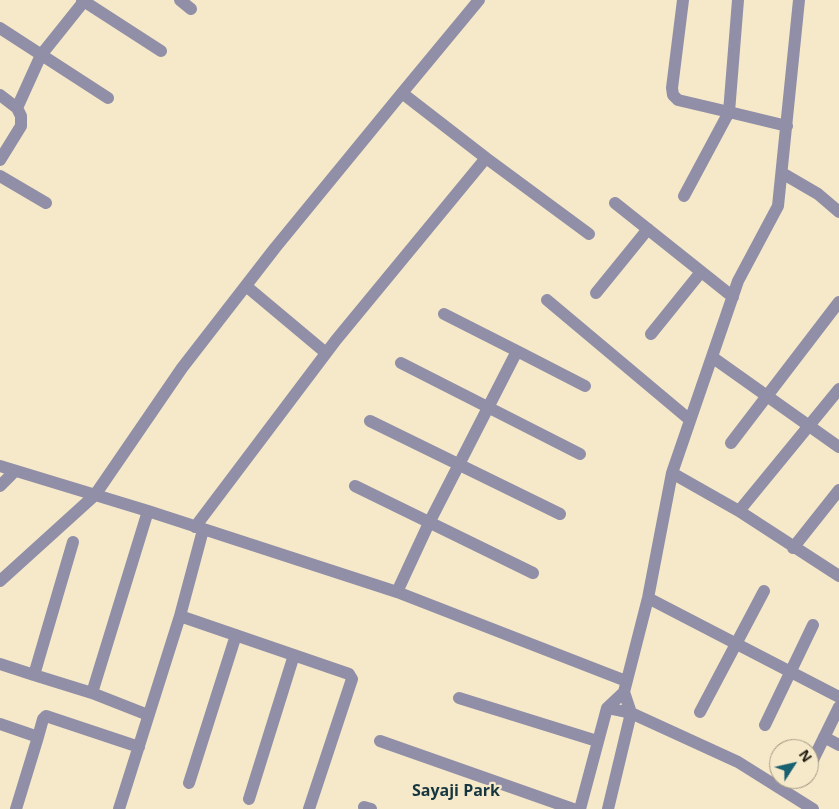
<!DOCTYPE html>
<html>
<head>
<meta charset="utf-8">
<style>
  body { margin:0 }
  #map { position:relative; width:839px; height:809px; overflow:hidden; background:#f6e9ca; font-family:"Open Sans",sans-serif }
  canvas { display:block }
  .north { position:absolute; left:769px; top:739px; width:50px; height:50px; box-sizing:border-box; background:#f6e9ca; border:1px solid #a09780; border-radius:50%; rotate:55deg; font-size:14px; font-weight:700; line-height:20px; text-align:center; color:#201b10 }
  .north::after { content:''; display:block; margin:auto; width:18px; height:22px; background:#196071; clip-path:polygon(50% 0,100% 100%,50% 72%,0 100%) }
</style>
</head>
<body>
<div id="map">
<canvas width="839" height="809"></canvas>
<div class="north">N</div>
</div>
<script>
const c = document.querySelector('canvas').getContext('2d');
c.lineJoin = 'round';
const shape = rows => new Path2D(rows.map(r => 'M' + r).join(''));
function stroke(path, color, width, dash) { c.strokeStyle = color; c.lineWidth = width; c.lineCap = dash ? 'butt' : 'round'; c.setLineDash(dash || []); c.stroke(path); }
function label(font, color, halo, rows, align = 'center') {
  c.font = font + ' "Open Sans",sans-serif'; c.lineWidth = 4.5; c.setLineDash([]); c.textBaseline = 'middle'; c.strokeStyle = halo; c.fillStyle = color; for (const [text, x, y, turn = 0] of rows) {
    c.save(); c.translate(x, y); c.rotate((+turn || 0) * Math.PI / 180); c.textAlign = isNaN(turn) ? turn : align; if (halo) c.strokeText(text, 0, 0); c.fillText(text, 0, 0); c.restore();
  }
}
const minor = shape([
  [82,0,161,51],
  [180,0,191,9],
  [683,0,672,88,673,95,678,100,729,112,684,196],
  [738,0,729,112,787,126],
  [0,28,108,98],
  [402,93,479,0],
  [0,95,17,108,21,116,21,126,0,160],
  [17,108,41,55,85,0],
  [486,158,589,234],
  [782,173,818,194,839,212],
  [0,176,46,203],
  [615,203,733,297],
  [246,286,326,353],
  [596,293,648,229],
  [547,300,690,420],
  [651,334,701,272],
  [517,351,585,386],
  [712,357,839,447],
  [401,363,580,454],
  [370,421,560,514],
  [731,443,839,302],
  [0,466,148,511,397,592,626,681],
  [672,473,739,511,839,389],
  [0,486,15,471],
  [355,486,533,573],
  [739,511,839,576],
  [73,542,34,675,92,693,148,715],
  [793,548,839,490],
  [0,581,95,495,182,368,275,248,402,93,486,158,336,340,195,527],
  [397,592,429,523,517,351,444,314],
  [648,598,839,697],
  [180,616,349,674,352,679,309,809],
  [0,664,34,675],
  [92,693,148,511],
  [459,698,597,741],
  [607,708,631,713,738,762,813,809],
  [700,712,764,591],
  [0,724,38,737,43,719,46,716,139,747],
  [765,725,813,625],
  [824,737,839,745],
  [380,741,573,809],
  [811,764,839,707],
  [189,783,236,635],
  [249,799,294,655],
  [364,807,371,809],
  [16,809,38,737],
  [119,809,180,616,203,530],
  [580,809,607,708,624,692,648,598,672,473,738,281,778,206,799,0],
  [608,809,631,713,624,692]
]);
const neighbourhoodNames = [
  ["Sayaji Park",456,791]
];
stroke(minor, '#918fa7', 12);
label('bold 16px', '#16363f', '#f6e9ca', neighbourhoodNames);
</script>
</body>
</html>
